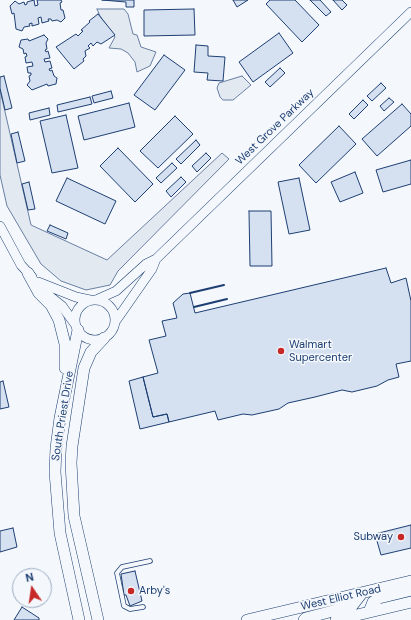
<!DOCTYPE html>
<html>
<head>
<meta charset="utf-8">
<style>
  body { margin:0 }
  #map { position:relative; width:411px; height:620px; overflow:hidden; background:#f4f7fb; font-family:"DM Sans",sans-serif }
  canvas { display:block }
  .north { position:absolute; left:12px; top:568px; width:40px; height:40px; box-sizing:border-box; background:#f4f7fb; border:1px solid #9eadc5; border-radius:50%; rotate:347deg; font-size:11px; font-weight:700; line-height:16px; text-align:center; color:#1d3f73 }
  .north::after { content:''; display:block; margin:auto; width:14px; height:18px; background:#c62828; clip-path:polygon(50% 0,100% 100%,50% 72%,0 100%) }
</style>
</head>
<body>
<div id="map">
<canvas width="411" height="620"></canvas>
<div class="north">N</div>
</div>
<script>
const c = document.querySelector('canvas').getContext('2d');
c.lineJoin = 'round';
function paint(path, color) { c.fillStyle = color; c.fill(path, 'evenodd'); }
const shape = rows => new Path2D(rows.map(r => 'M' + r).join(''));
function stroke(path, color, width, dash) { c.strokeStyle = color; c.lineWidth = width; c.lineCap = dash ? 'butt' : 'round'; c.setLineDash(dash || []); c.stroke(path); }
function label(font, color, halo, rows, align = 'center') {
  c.font = font + ' "DM Sans",sans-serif'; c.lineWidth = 3; c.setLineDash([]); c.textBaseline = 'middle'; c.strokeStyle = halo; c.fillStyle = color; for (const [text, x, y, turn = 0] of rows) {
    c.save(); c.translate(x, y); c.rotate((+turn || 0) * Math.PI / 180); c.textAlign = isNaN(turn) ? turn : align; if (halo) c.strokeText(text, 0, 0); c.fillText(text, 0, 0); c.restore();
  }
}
const green = shape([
  [97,9,124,9,128,14,133,34,137,35,141,47,156,52,150,66,137,72,135,62,128,53,121,49,109,48,115,37,100,16,97,9],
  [242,76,251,85,233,100,223,100,220,97,217,88,219,83,242,76],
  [0,90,31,225,107,260,222,153,229,159,118,271,110,285,86,290,61,281,41,264,7,206,0,175,0,90]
]);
const building = shape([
  [34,0,35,6,38,5,37,0,61,0,62,2,60,3,61,10,63,10,65,18,61,22,57,20,52,21,51,19,48,19,49,21,42,23,41,17,38,18,39,24,32,26,32,23,29,24,30,26,24,27,22,31,16,29,14,13,12,14,10,6,15,1,19,4,24,2,25,5,27,4,27,2,34,0],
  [102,0,134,0,134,7,126,7,126,2,102,0],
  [233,0,248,0,237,7,233,0],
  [270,0,295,0,319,25,302,42,266,4,270,0],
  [310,0,320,0,331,12,326,16,310,0],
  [333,0,342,0,347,5,342,10,333,0],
  [194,9,195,35,144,36,144,10,194,9],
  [98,14,115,35,101,44,97,42,93,46,91,43,88,46,90,48,85,51,86,56,83,59,84,61,74,69,56,47,76,34,78,36,83,31,81,30,90,22,89,21,98,14],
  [279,33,293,53,253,82,239,62,279,33],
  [44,35,48,39,46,43,47,49,45,50,46,52,48,51,50,58,44,59,45,62,50,61,52,68,49,69,50,71,52,70,54,76,57,78,56,84,48,86,47,84,32,90,27,85,30,81,29,76,31,75,31,73,28,73,27,67,33,66,32,62,26,63,25,57,27,56,26,53,24,54,23,49,19,47,21,40,28,39,29,41,44,35],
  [196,45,208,46,208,56,225,57,223,81,207,80,208,73,194,72,196,45],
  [164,55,185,70,155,110,134,95,164,55],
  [280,68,285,73,270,87,265,82,280,68],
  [4,76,12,108,5,110,0,88,0,77,4,76],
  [381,83,386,88,372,101,367,96,381,83],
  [111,91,113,98,94,103,92,96,111,91],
  [90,97,92,104,58,112,57,105,90,97],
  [389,98,394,102,384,111,380,106,389,98],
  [363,100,368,105,354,119,349,114,363,100],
  [129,103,135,127,84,140,78,116,129,103],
  [402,104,411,114,411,126,377,156,362,139,402,104],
  [49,108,50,115,30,120,29,113,49,108],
  [66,115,78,168,52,173,40,121,66,115],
  [175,116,193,134,158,168,140,151,175,116],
  [339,126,356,144,316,183,299,165,339,126],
  [18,132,25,161,17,163,11,134,18,132],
  [196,140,200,145,181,164,176,159,196,140],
  [118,148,153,184,135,202,100,166,118,148],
  [206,153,211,158,197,172,192,166,206,153],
  [411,160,411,184,383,192,376,170,411,160],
  [172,163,177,168,161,183,156,178,172,163],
  [355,172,363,193,340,202,331,182,355,172],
  [181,177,186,182,171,197,166,191,181,177],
  [67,178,116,201,105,224,56,201,67,178],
  [299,178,310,230,289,234,278,182,299,178],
  [29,182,35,209,28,210,22,184,29,182],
  [249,211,271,211,272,266,250,266,249,211],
  [50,225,68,233,66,239,47,231,50,225],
  [386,268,391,283,406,278,411,301,411,361,396,364,399,377,388,380,377,386,352,392,342,390,315,397,288,403,279,409,252,415,243,414,218,420,215,411,169,422,167,414,153,417,143,377,158,373,149,340,166,336,162,321,177,318,173,303,183,294,190,293,195,313,386,268],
  [143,377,153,417,167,414,169,422,140,429,129,381,143,377],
  [3,381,9,407,0,409,0,382,3,381],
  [411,525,411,548,381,555,375,534,411,525],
  [13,528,17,547,0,552,0,531,13,528],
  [135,571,142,601,130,606,126,595,124,595,121,574,135,571],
  [22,607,39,618,39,620,14,620,22,607]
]);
const service = shape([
  [143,607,130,609,124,606,117,573,122,567,150,561]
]);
const tertiary = shape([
  [0,226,21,265,32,277],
  [38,282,76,297,90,300],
  [42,290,62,306,75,324],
  [98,299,116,291,146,264,156,259,411,12],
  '75 320a20 20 0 1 1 40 0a20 20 0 1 1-40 0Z',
  [115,322,152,269,156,259]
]);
const secondary = shape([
  [28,273,39,293,51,305,59,320,65,344,65,368],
  [78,330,60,418,56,448,55,472,60,533,79,620],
  [369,612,373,602,379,598,411,590],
  [98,620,74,516,71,463,72,446,84,368,91,352,104,338],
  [247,620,411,581],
  [304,620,306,618,352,606,362,593],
  [336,620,411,602]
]);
const wall = shape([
  [190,293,224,285],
  [194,307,227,299]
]);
const markers = [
  [281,351,4,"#c62828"],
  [401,537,4,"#c62828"],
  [131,591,4,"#c62828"]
];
const streetNames = [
  ["West Grove Parkway",275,127,-44],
  ["South Priest Drive",63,416,-81],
  ["West Elliot Road",341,598,-13]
];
const poiNames = [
  ["Walmart",289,345],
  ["Supercenter",289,358],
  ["Subway",393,537,"right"],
  ["Arby's",139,591]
];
paint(green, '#e3e9f0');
stroke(green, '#687fa3', 1);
paint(building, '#d5e0f0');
stroke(building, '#1d3f73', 1);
stroke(service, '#1d3f73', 5.5);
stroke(tertiary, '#1d3f73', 10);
stroke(secondary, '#1d3f73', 12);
stroke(service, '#f4f7fb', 4);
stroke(tertiary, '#f4f7fb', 9);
stroke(secondary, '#f4f7fb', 11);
stroke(wall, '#1d3f73', 2);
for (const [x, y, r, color] of markers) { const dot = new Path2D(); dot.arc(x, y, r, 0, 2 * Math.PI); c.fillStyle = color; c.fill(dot); stroke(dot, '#f4f7fb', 1.5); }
label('11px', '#1d3f73', '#f4f7fb', streetNames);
label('11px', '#1d3f73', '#f4f7fb', poiNames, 'left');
</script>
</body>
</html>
